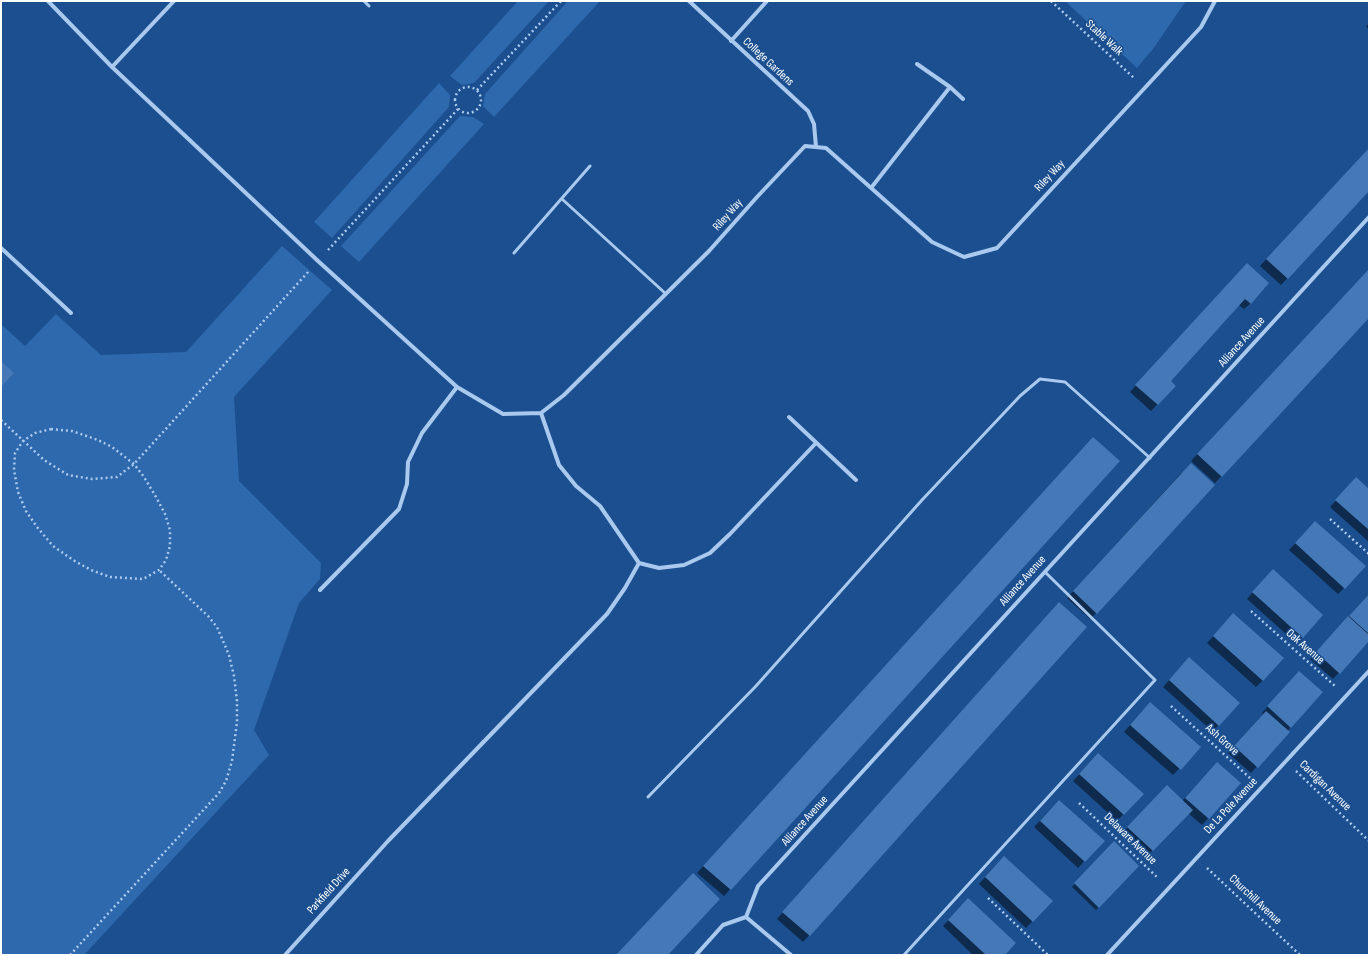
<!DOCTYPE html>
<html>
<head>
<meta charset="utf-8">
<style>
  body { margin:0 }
  #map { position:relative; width:1370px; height:956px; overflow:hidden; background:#1b4f8f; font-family:"Sofia Sans Condensed",sans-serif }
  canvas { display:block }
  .frame { position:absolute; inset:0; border:2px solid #fff; pointer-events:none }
</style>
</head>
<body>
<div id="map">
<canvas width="1370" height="956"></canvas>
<div class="frame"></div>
</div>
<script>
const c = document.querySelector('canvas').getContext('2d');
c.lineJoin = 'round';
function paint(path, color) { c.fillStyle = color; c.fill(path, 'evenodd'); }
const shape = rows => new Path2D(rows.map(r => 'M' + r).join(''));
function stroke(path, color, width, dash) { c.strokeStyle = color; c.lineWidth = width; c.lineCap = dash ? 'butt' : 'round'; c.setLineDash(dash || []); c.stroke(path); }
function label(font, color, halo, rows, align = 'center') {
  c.font = font + ' "Sofia Sans Condensed",sans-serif'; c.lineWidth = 3; c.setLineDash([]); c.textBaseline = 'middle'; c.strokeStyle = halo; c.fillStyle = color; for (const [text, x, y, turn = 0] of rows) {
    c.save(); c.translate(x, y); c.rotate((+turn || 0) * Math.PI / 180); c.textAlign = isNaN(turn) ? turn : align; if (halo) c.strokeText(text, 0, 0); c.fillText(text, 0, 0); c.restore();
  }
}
const green = shape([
  [518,1,549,1,474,83,462,85,450,76],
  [568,1,600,1,494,117,483,106,485,94],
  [1065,1,1186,1,1153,49,1137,68],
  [439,83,450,95,449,107,332,238,314,222],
  [460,116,473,117,484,124,359,262,341,246],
  [282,246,332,290,234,397,239,481,321,563,320,579,299,603,254,730,269,755,84,955,1,955,1,324,25,346,56,314,101,355,186,352]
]);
const shadow = shape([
  [1369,24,1369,30,1366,26],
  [1369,149,1369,190,1281,285,1260,266],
  [1241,270,1251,303,1244,309,1239,305,1170,381,1175,386,1151,411,1130,392],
  [1369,270,1369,317,1215,483,1191,461],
  [1087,445,1119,461,724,896,697,873],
  [1184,470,1096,613,1090,619,1067,598],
  [1350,485,1369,490,1369,542,1330,507],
  [1309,528,1344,588,1338,594,1289,550],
  [1266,577,1302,637,1296,643,1247,599],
  [1369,594,1369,640,1333,679,1310,659],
  [1053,610,1085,627,803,942,777,919],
  [1227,621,1263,680,1256,687,1207,643],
  [1183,665,1219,725,1212,731,1163,687],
  [1293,678,1291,727,1251,773,1228,753,1263,714,1262,713],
  [1144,709,1200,747,1173,775,1124,732],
  [1092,761,1142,794,1117,821,1073,781],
  [1217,763,1239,784,1202,825,1188,813,1149,854,1125,830,1167,786,1182,801],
  [1053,807,1103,841,1078,868,1034,827],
  [1114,843,1138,866,1096,910,1072,887],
  [998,863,1051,901,1026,928,979,884],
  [962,906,1004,955,973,955,943,926]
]);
const building = shape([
  [1369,148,1369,191,1288,279,1266,259],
  [1247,263,1269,283,1251,304,1245,299,1226,320,1171,381,1176,386,1158,405,1135,385],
  [1369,269,1369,318,1222,477,1197,454],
  [2,362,14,373,1,387,1,363],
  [1093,437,1120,461,731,890,703,866],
  [1191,463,1215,485,1097,614,1073,591],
  [1356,477,1369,489,1369,530,1335,500],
  [1315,521,1366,566,1345,589,1295,543],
  [1273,569,1323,615,1303,638,1252,592],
  [1369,594,1369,634,1349,616],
  [1059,602,1087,627,810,936,782,912],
  [1233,613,1284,658,1263,681,1213,636],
  [1348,616,1369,635,1369,641,1340,674,1316,652],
  [1189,657,1240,703,1219,726,1169,680],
  [1299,671,1323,692,1291,728,1267,706],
  [1150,702,1201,747,1181,770,1130,725],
  [1266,711,1290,732,1258,768,1234,746],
  [1098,753,1144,794,1124,815,1079,774],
  [1217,762,1241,783,1209,819,1185,798],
  [1167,785,1193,810,1153,851,1127,827],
  [1059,800,1105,841,1085,862,1040,821],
  [1114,841,1139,866,1099,908,1074,883],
  [1004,856,1053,901,1033,922,985,877],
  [693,873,720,899,668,955,616,955],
  [968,898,1016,943,1005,955,986,955,948,920]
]);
const path = shape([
  [1051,1,1134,78],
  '455 100a13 13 0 1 1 26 0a13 13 0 1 1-26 0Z',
  [477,90,561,1],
  [328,250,458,109],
  [1,420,44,460,68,475,92,479,117,477,134,464,309,271],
  [51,429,72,431,98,440,112,447,134,464,144,477,156,497,165,514,170,530,170,546,166,560,159,570,143,579,110,577,91,570,73,560,53,546,37,527,26,511,18,492,14,470,15,453,23,441,35,433,51,429],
  [1330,519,1369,554],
  [1251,611,1335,686],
  [1171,706,1250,778],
  [1296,771,1369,841],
  [1079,803,1158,878],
  [1207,868,1300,955],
  [988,898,1048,955],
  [70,955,219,793,226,781,232,761,237,722,237,701,234,676,229,655,217,627,208,616,159,570]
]);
const lane = shape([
  [364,1,369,6],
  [562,199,666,294],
  [514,253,590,166],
  [648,797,756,686,922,500,1020,396,1040,379,1065,382,1150,458],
  [904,955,1155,680,1045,572]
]);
const street = shape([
  [48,1,112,67,174,1],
  [689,1,808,111,814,124,816,147],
  [731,41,767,1],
  [917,64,950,87,963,99],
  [112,67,318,261,457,387,503,414,541,413,564,395,709,251,757,197,805,146,826,148,932,242,964,257,997,248,1201,27,1215,1],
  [871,188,950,87],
  [1,248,71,313],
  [789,417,856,480],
  [639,563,659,568,684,565,710,553,730,534,816,443],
  [320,590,399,509,407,484,408,462,422,433,457,387],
  [746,917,791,955],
  [285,955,388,841,607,614,625,588,639,563,600,506,576,486,559,465,541,413],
  [696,955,723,925,746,917,758,886,1369,217],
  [1107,955,1369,671]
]);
const streetNames = [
  ["Stable Walk",1104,38,43],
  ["College Gardens",768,62,43],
  ["Riley Way",1050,176,-47],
  ["Riley Way",728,215,-49],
  ["Alliance Avenue",1242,342,-48],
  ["Alliance Avenue",1023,581,-48],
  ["Oak Avenue",1305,647,41],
  ["Ash Grove",1222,740,42],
  ["Cardigan Avenue",1325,786,44],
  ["De La Pole Avenue",1231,806,-47],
  ["Alliance Avenue",805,821,-48],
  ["Delaware Avenue",1130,839,44],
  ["Parkfield Drive",329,891,-48],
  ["Churchill Avenue",1255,900,43]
];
paint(green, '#2e69ad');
paint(shadow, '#0007');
paint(building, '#4478b7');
stroke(path, '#a9c9ee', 2.5, [2, 3]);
stroke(lane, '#a9c9ee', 3);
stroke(street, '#a9c9ee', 4);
label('12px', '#fff', '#1b4f8f', streetNames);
</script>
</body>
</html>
